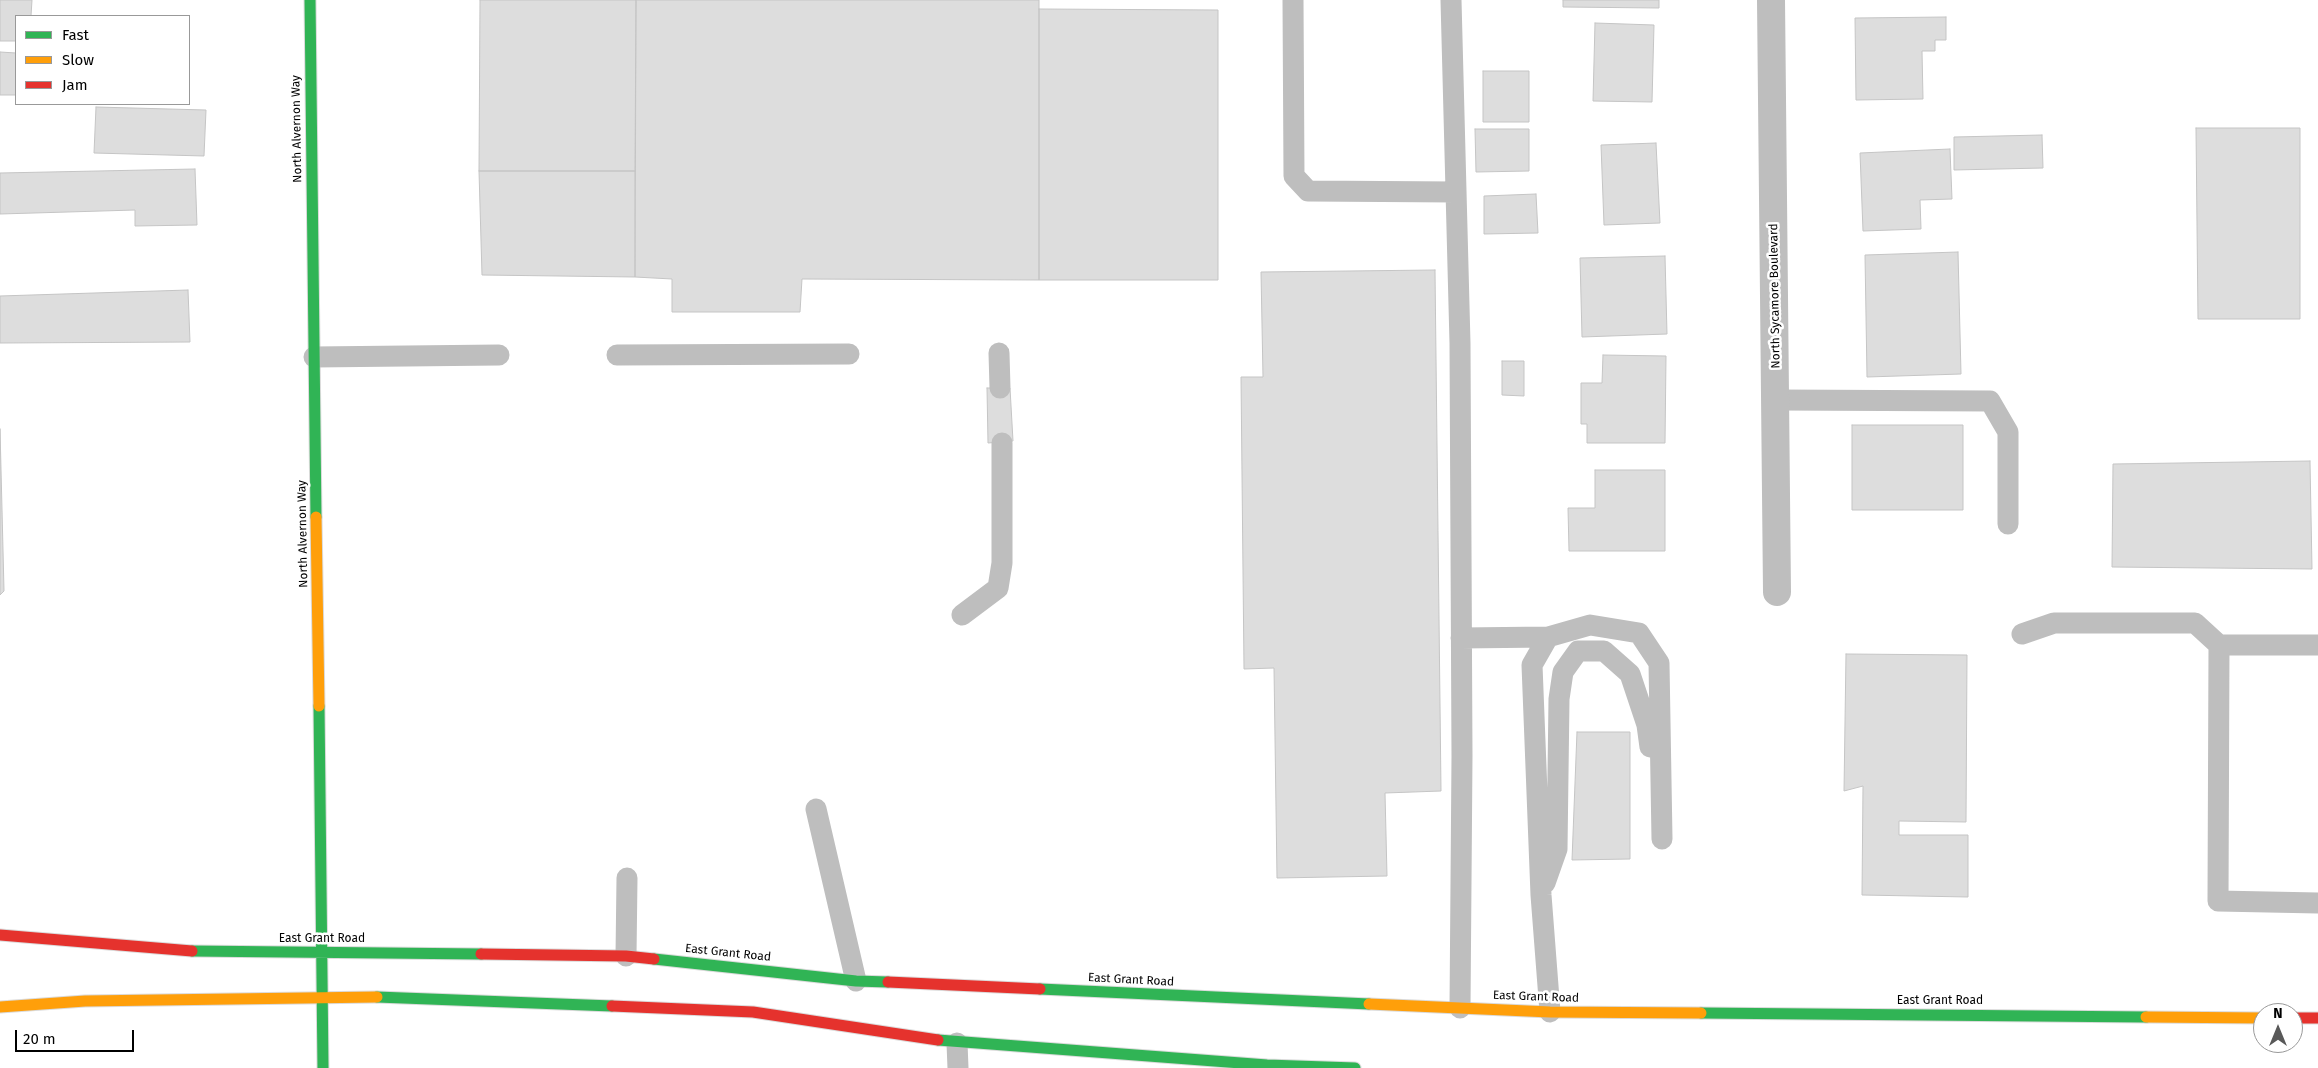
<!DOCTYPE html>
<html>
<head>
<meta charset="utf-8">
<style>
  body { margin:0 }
  #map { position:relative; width:2318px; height:1068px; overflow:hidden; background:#fff; font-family:"Fira Sans",sans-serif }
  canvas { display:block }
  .legend { position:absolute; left:15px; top:15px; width:175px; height:90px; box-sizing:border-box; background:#fff; border:1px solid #999; margin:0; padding:6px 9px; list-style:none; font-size:15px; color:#000 }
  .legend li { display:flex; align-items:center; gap:10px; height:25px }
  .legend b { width:25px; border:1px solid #999 }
  .north { position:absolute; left:2253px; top:1003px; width:50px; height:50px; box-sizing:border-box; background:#fff; border:1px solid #999; border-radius:50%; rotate:0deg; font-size:14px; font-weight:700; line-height:20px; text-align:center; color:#000 }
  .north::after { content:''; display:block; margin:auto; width:18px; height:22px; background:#595959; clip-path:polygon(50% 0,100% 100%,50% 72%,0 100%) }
  .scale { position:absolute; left:15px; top:1030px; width:119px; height:22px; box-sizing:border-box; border:2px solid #000; border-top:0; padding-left:6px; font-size:15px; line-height:18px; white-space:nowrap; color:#000; -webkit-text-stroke:4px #fff; paint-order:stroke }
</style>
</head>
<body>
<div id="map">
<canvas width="2318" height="1068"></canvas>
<ul class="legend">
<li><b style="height:6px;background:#30b455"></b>Fast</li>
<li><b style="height:6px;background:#ff9f0a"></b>Slow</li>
<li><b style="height:6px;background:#e5322d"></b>Jam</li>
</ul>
<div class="north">N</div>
<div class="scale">20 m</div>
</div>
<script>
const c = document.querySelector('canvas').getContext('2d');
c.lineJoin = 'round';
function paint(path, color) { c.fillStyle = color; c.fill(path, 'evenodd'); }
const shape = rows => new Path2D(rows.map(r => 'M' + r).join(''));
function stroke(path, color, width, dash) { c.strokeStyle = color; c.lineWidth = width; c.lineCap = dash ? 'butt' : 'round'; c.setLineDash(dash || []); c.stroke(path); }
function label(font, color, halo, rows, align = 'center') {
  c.font = font + ' "Fira Sans",sans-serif'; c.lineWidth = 5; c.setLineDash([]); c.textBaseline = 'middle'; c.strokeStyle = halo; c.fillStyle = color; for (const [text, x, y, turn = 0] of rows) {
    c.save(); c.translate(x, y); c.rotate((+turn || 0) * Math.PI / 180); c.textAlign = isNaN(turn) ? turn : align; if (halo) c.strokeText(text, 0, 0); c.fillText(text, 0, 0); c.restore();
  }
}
const building = shape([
  [0,0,32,0,31,16,16,16,16,41,0,41,0,0],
  [480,0,636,0,635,171,479,171,480,0],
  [636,0,1039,0,1039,280,802,279,800,312,672,312,672,279,635,277,636,0],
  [1563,0,1659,0,1659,8,1563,7,1563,0],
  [1039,9,1218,10,1218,280,1039,280,1039,9],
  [1946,17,1946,40,1935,40,1935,51,1922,51,1923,99,1856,100,1855,18,1946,17],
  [1595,23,1654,25,1652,102,1593,101,1595,23],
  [0,52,16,53,16,95,0,95,0,52],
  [1483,71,1529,71,1529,122,1483,122,1483,71],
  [96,107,206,110,204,156,94,153,96,107],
  [2196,128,2300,128,2300,319,2198,319,2196,128],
  [1475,129,1529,129,1529,171,1476,172,1475,129],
  [2042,135,2043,168,1954,170,1954,137,2042,135],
  [1656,143,1660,223,1604,225,1601,145,1656,143],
  [1950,149,1952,199,1920,200,1921,229,1863,231,1860,153,1950,149],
  [195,169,197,225,135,226,135,210,0,214,0,173,195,169],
  [479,171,635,171,635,277,482,275,479,171],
  [1536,194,1538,233,1484,234,1484,196,1536,194],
  [1958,252,1961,374,1867,377,1865,255,1958,252],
  [1665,256,1667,334,1582,337,1580,258,1665,256],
  [1435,270,1441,791,1385,793,1387,876,1277,878,1274,668,1244,669,1241,377,1263,377,1261,272,1435,270],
  [188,290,190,342,0,343,0,296,188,290],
  [1603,355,1666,356,1665,443,1587,443,1587,424,1581,424,1581,383,1602,383,1603,355],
  [1502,361,1524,361,1524,396,1502,395,1502,361],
  [987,388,1010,388,1013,441,988,443,987,388],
  [1852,425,1963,425,1963,510,1852,510,1852,425],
  [0,429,4,591,0,595,0,429],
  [2310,461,2312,569,2112,567,2113,464,2310,461],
  [1595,470,1665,470,1665,551,1569,551,1568,508,1595,508,1595,470],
  [1846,654,1967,655,1966,822,1899,821,1899,835,1968,835,1968,897,1862,895,1863,786,1844,791,1846,654],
  [1577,732,1630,732,1630,859,1572,860,1577,732]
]);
const lane = shape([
  [1293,0,1294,176,1308,191,1456,192],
  [1451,0,1460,343,1462,756,1460,1008],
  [999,353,1000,388],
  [617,355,849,354],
  [314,357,499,355],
  [1777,400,1990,401,2008,432,2008,524],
  [962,615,998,588,1002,563,1002,443],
  [2022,634,2054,623,2195,623,2219,645,2318,645],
  [1461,638,1548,637],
  [2219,645,2218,901,2318,903],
  [816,809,856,981],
  [1545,883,1557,849,1559,699,1563,672,1578,651,1604,651,1630,674,1647,725,1650,747],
  [626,956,627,878],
  [1550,1012,1541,895,1532,665,1548,637,1590,625,1639,633,1659,663,1662,839],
  [957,1043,958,1068]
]);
const street = shape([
  [1771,0,1777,592]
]);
const fast = shape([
  [310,0,316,517],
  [319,706,323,1068],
  [192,951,481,954],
  [654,959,856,981,888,982],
  [1040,989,1369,1004],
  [377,997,612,1006],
  [1701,1013,2146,1017],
  [938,1040,1267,1065,1355,1068]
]);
const slow = shape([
  [316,517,319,706],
  [1369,1004,1550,1012,1701,1013],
  [0,1007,85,1001,377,997],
  [2146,1017,2263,1018]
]);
const jam = shape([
  [0,935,192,951],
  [481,954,626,956,654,959],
  [888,982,1040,989],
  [612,1006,753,1012,938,1040],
  [2293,1018,2318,1018]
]);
const streetNames = [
  ["North Alvernon Way",297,129,-91],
  ["North Sycamore Boulevard",1775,296,-91],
  ["North Alvernon Way",303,534,-91],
  ["East Grant Road",322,939],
  ["East Grant Road",728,953,6],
  ["East Grant Road",1131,980,3],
  ["East Grant Road",1536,997,2],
  ["East Grant Road",1940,1001]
];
paint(building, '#ddd');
stroke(building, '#c5c5c5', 1);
stroke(fast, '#dbdbdb', 13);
stroke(slow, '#dbdbdb', 13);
stroke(jam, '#dbdbdb', 13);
stroke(lane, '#bebebe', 21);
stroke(street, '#bebebe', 28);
stroke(fast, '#30b455', 11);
stroke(slow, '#ff9f0a', 11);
stroke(jam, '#e5322d', 11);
label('12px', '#000', '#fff', streetNames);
</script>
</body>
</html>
